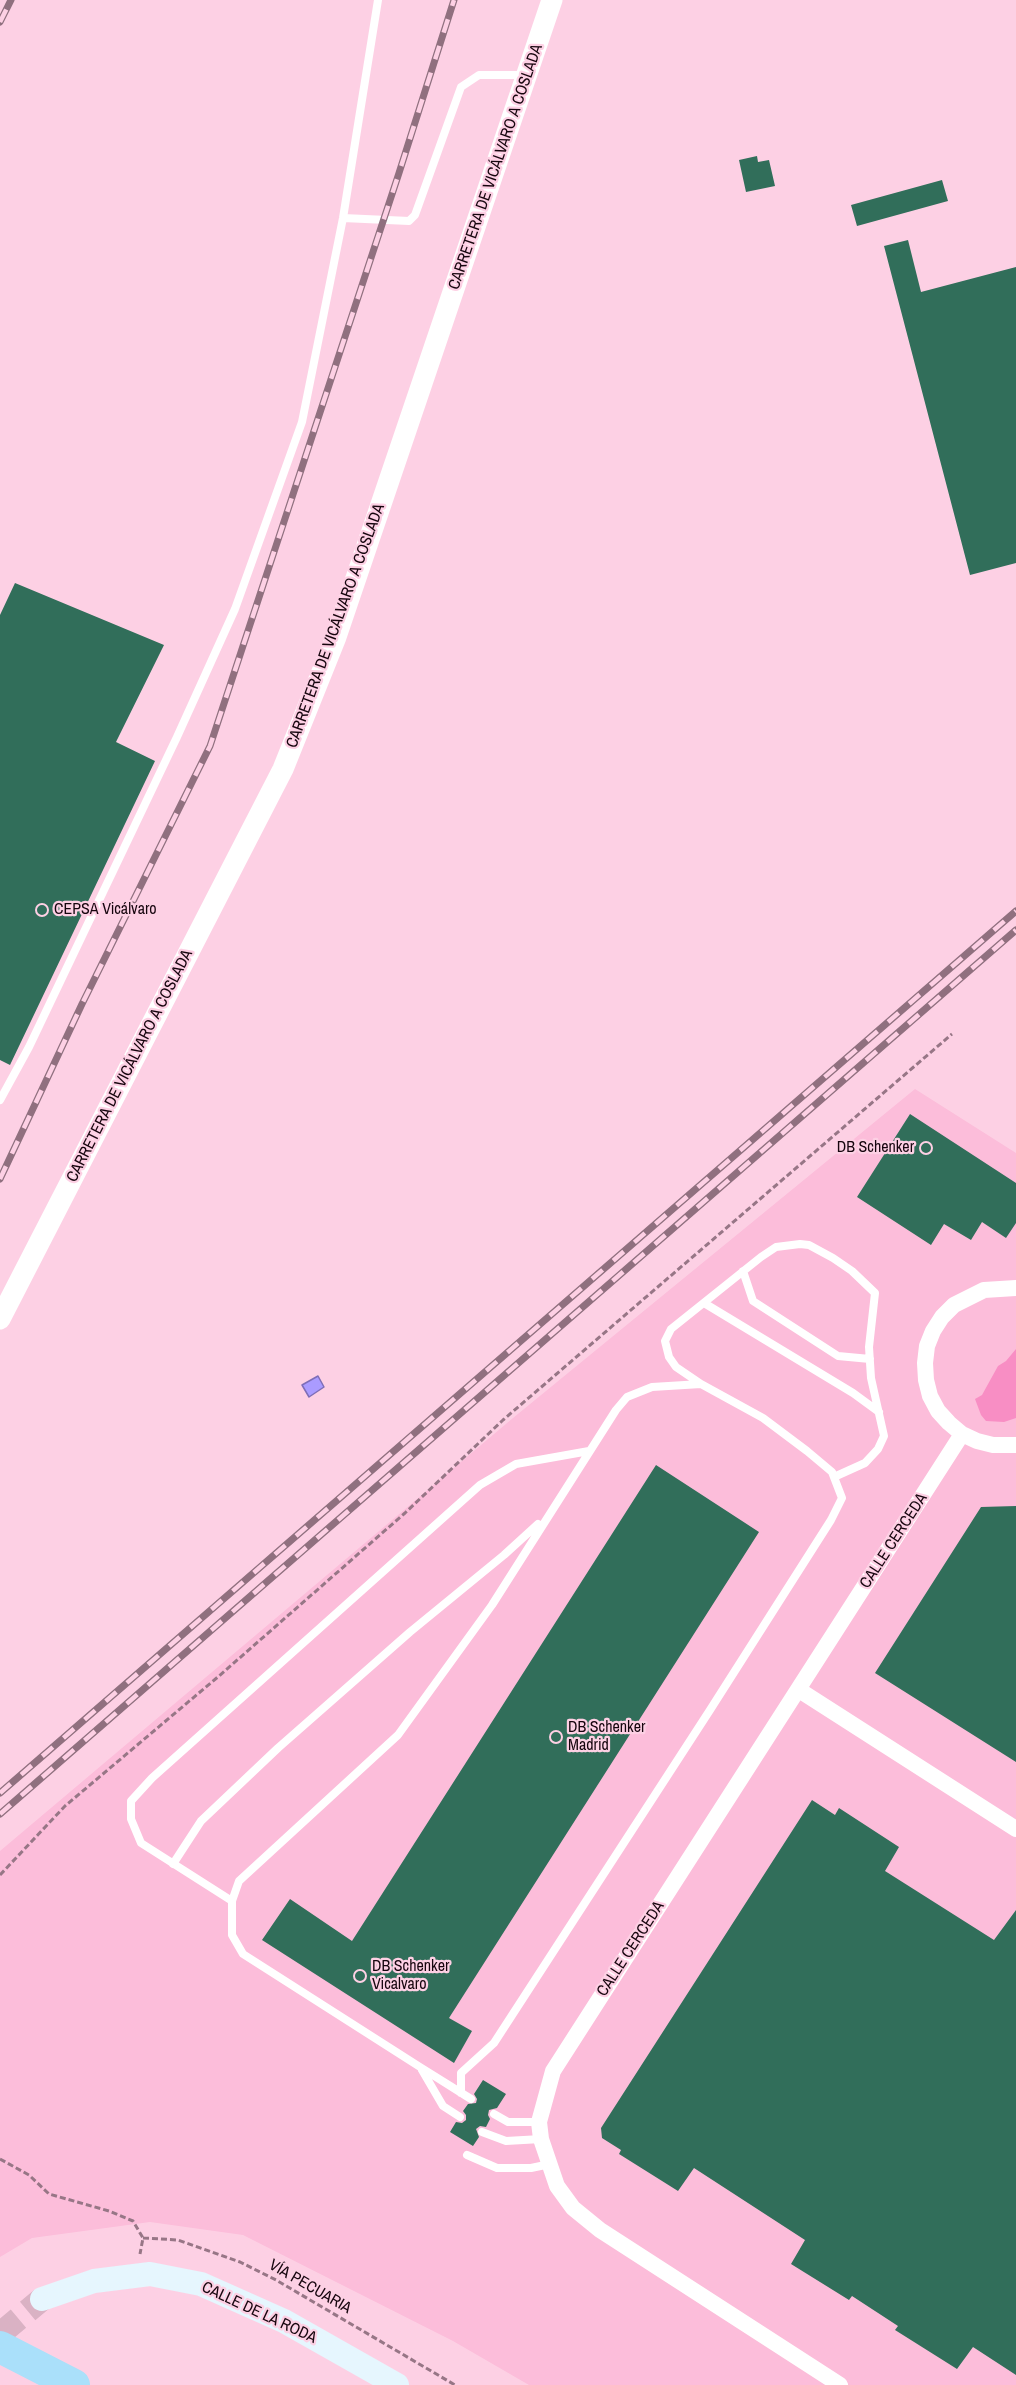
<!DOCTYPE html>
<html>
<head>
<meta charset="utf-8">
<style>
  body { margin:0 }
  canvas { display:block; background:#fdd0e4 }
</style>
</head>
<body>
<canvas width="1016" height="2385"></canvas>
<script>
const c = document.querySelector('canvas').getContext('2d');
c.lineJoin = 'round';
function paint(path, color) { c.fillStyle = color; c.fill(path, 'evenodd'); }
const shape = rows => new Path2D(rows.map(r => 'M' + r).join(''));
function stroke(path, color, width, dash) { c.strokeStyle = color; c.lineWidth = width; c.lineCap = dash ? 'butt' : 'round'; c.setLineDash(dash || []); c.stroke(path); }
function label(font, color, halo, rows, align = 'center') {
  c.font = font + ' "Archivo Narrow",sans-serif'; c.lineWidth = 4.5; c.setLineDash([]); c.textBaseline = 'middle'; c.strokeStyle = halo; c.fillStyle = color; for (const [text, x, y, turn = 0] of rows) {
    c.save(); c.translate(x, y); c.rotate((+turn || 0) * Math.PI / 180); c.textAlign = isNaN(turn) ? turn : align; if (halo) c.strokeText(text, 0, 0); c.fillText(text, 0, 0); c.restore();
  }
}
const built = shape([
  [915,1089,1016,1153,1016,2385,529,2385,453,2341,243,2235,150,2222,32,2238,0,2257,0,1851,513,1418]
]);
const green = shape([
  [1016,1349,1016,1418,1004,1422,986,1421,981,1415,975,1399,982,1395,998,1366,1006,1361]
]);
const water = shape([
  [318,1376,324,1387,309,1397,302,1385,318,1376]
]);
const building = shape([
  [757,156,758,162,769,160,775,186,746,192,739,160],
  [942,180,948,201,857,226,851,205],
  [908,240,921,292,1016,267,1016,563,970,575,884,246],
  [15,583,164,645,116,742,155,761,10,1065,0,1060,0,615],
  [910,1114,1016,1183,1016,1223,1006,1238,982,1222,971,1240,944,1224,931,1245,857,1197],
  [656,1465,759,1532,449,2018,472,2031,454,2063,262,1940,290,1899,352,1941],
  [1016,1506,1016,1762,875,1673,981,1507],
  [812,1800,835,1815,839,1808,899,1847,885,1871,994,1940,1016,1910,1016,2375,973,2347,957,2369,895,2330,898,2326,852,2296,849,2300,791,2264,805,2240,694,2168,678,2191,619,2154,621,2150,602,2138,601,2128],
  [483,2080,506,2094,497,2108,489,2110,488,2115,490,2119,486,2127,480,2126,476,2129,479,2137,473,2146,450,2132,456,2122,462,2123,466,2120,466,2115,463,2111,468,2104,476,2103,477,2099,474,2094]
]);
const secondaryTunnel = shape([
  [0,2334,42,2299]
]);
const path = shape([
  [0,1875,65,1806,219,1676,405,1513,503,1420,952,1034],
  [0,2159,29,2175,49,2194,109,2211,133,2221,143,2238,140,2254],
  [143,2238,178,2240,240,2262,276,2280,455,2385]
]);
const service = shape([
  [343,218,409,221,415,215,461,87,479,75,525,75],
  [0,1100,29,1047,177,737,235,609,302,422,343,218,378,0],
  [743,1271,753,1301,838,1356,870,1359],
  [704,1303,853,1393,879,1412],
  [701,1384,676,1367,669,1357,665,1341,671,1329,761,1257,776,1247,800,1244,809,1245,833,1258,852,1271,875,1293,869,1347,871,1378,884,1436,878,1449,865,1463,834,1477],
  [173,1864,201,1821,278,1748,410,1632,504,1555,538,1524],
  [232,1901,141,1843,131,1819,131,1801,152,1778,480,1485,516,1464,589,1451],
  [422,2070,443,2106,460,2117],
  [461,2093,461,2073,494,2043,710,1710,831,1520,842,1498,832,1472,807,1451,763,1418,701,1384,652,1387,627,1397,616,1410,492,1605,398,1735,239,1881,232,1901,232,1935,243,1954,420,2067,471,2099],
  [494,2114,508,2122,539,2122],
  [482,2132,506,2141,541,2139],
  [467,2155,497,2168,531,2168,550,2164]
]);
const minor = shape([
  [1016,1288,984,1290,954,1305,942,1317,933,1331,927,1346,925,1363,926,1380,930,1396,938,1411,949,1423,962,1434,977,1441,993,1445,1016,1445],
  [799,1690,1016,1829],
  [840,2385,600,2230,573,2208,557,2186,541,2139,539,2122,553,2071,962,1434]
]);
const tertiary = shape([
  [0,1319,283,769,336,637,552,0]
]);
const secondary = shape([
  [42,2299,94,2281,150,2274,201,2284,284,2321,397,2385]
]);
const motorway = shape([
  [0,2347,74,2385]
]);
const rail = shape([
  [0,22,11,0],
  [0,1179,82,1004,210,746,399,173,454,0],
  [0,1793,1016,911],
  [0,1814,1016,930]
]);
const markers = [
  [42,910,6,"#2f6d59"],
  [926,1148,6,"#2f6d59"],
  [556,1737,6,"#2f6d59"],
  [360,1976,6,"#2f6d59"]
];
const streetNames = [
  ["CARRETERA DE VICÁLVARO A COSLADA",496,167,-71],
  ["CARRETERA DE VICÁLVARO A COSLADA",336,626,-70],
  ["CARRETERA DE VICÁLVARO A COSLADA",130,1066,-63],
  ["CALLE CERCEDA",894,1541,-57],
  ["CALLE CERCEDA",631,1949,-57],
  ["VÍA PECUARIA",310,2287,30],
  ["CALLE DE LA RODA",259,2313,25]
];
const poiNames = [
  ["CEPSA Vicálvaro",54,910],
  ["DB Schenker",914,1148,"right"],
  ["DB Schenker",568,1728],
  ["Madrid",568,1746],
  ["DB Schenker",372,1967],
  ["Vicalvaro",372,1985]
];
paint(built, '#fcbdda');
paint(green, '#f88ec4');
paint(water, '#aa9bff');
stroke(water, '#7e6eb7', 1.5);
paint(building, '#316e5a');
stroke(secondaryTunnel, '#dab2c4', 24, [24, 12]);
stroke(path, '#977686', 3, [6, 3]);
stroke(service, '#fff', 8);
stroke(minor, '#fff', 16);
stroke(tertiary, '#fff', 21);
stroke(secondary, '#e6f6fe', 24);
stroke(motorway, '#aae0fa', 32);
stroke(rail, '#90707f', 7);
stroke(rail, '#fdd0e4', 4.5, [14]);
for (const [x, y, r, color] of markers) { const dot = new Path2D(); dot.arc(x, y, r, 0, 2 * Math.PI); c.fillStyle = color; c.fill(dot); stroke(dot, '#fdd0e4', 2); }
label('16px', '#16050e', '#fdd0e4', streetNames);
label('16px', '#16050e', '#fdd0e4', poiNames, 'left');
</script>
</body>
</html>
